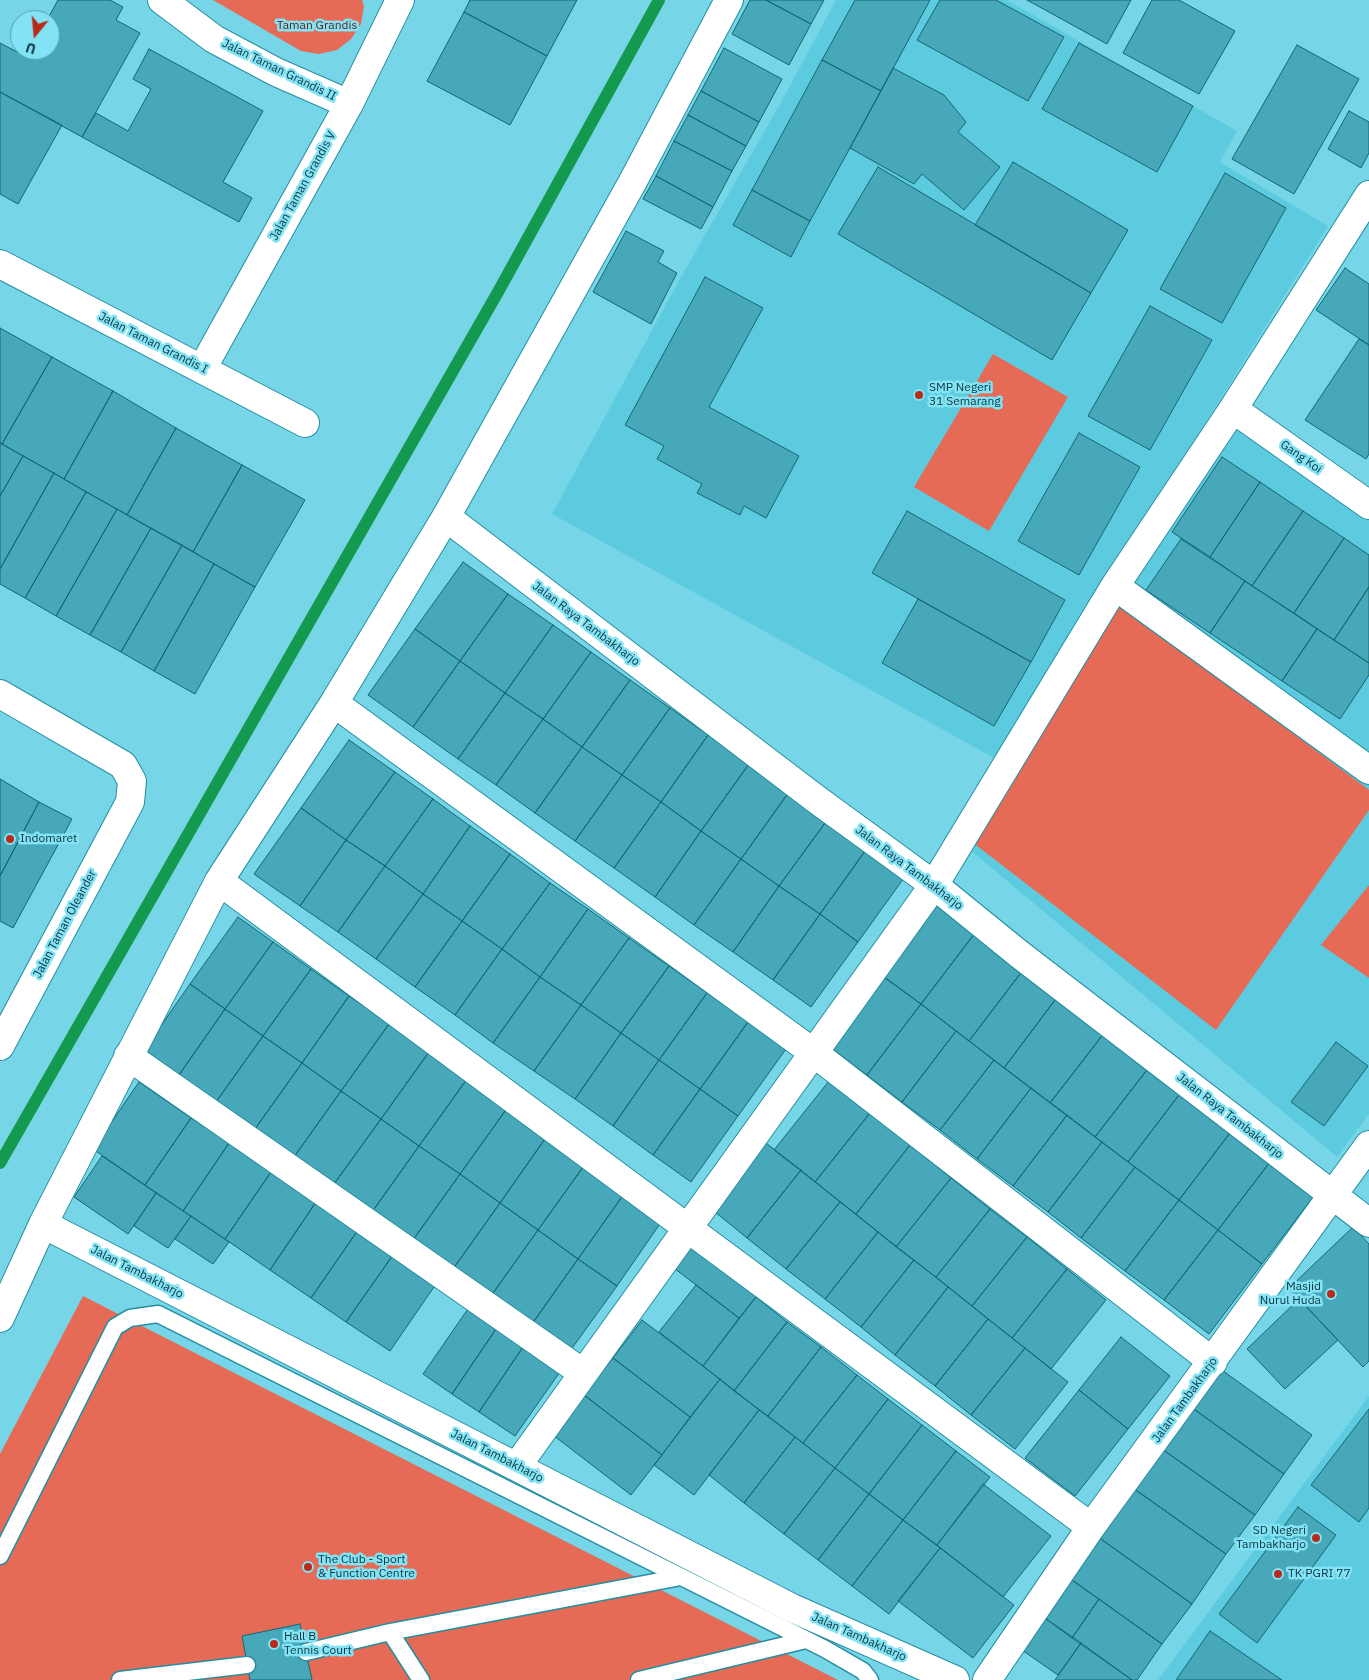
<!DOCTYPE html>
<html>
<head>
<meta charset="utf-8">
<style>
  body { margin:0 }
  #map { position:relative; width:1369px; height:1680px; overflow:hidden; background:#76d6e8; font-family:"IBM Plex Sans",sans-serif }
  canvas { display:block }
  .north { position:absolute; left:10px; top:10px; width:50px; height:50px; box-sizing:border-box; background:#83e3f5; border:1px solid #539eac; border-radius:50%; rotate:197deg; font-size:14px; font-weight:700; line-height:20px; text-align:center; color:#0b363e }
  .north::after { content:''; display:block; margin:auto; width:18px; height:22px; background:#b82b18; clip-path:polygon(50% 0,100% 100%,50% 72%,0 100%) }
</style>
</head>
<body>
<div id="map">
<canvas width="1369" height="1680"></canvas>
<div class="north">U</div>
</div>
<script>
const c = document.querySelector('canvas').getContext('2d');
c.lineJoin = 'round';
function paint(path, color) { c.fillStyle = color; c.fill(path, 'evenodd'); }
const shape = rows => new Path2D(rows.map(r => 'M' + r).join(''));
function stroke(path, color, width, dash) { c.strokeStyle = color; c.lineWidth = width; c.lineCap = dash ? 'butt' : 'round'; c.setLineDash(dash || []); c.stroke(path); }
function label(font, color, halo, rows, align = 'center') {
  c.font = font + ' "IBM Plex Sans",sans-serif'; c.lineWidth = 5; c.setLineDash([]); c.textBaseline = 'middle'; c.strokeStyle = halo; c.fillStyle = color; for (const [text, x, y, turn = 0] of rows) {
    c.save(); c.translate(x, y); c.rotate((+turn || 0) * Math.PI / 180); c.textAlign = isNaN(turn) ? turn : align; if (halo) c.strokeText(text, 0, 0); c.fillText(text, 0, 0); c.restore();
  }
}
const built = shape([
  [836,0,1007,0,1237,131,1220,162,1328,226,996,759,552,514,681,277,780,104],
  [1233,419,1369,515,1369,1114,1337,1157,963,844],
  [1369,1396,1369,1680,1158,1680]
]);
const green = shape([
  [213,0,362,0,364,6,361,24,351,39,337,50,319,54,301,51],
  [993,354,1068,397,989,531,914,487],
  [1117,602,1369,790,1369,810,1216,1030,972,842],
  [1369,885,1369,978,1321,945],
  [83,1296,838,1680,0,1680,0,1454]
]);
const stream = shape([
  [0,1163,498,292,659,0]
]);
const building = shape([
  [58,0,110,0,123,7,116,20,140,33,82,137,0,92,0,43,27,57,31,50,50,50,50,20,47,20,58,0],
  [470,0,577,0,547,56,464,12,470,0],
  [750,0,766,0,811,24,789,65,732,34,750,0],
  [766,0,824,0,811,24,766,0],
  [855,0,930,0,881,91,822,60,855,0],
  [940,0,996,0,1064,37,1028,101,917,40,940,0],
  [1027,0,1131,0,1107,44,1027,0],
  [1152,0,1179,0,1235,31,1199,94,1123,53,1152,0],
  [464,12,547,56,510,125,427,81,464,12],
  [1079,43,1193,106,1157,172,1042,109,1079,43],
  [1297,45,1359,79,1294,194,1232,159,1297,45],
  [724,48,782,79,759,122,701,91,724,48],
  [149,49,263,111,223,182,252,198,239,222,82,137,96,113,128,131,151,89,133,79,149,49],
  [822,60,881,91,810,221,752,190,822,60],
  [893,68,944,95,966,122,958,132,1000,167,964,210,922,174,914,184,850,148,893,68],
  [701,91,759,122,746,146,688,115,701,91],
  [0,92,62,125,18,204,0,194,0,92],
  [1349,111,1369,122,1369,153,1361,168,1328,149,1349,111],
  [688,115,746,146,732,171,674,141,688,115],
  [674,141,732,171,713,207,656,176,674,141],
  [1013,162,1128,230,1091,293,975,225,1013,162],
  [878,167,1091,293,1052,360,838,234,878,167],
  [1225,173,1286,208,1222,323,1160,289,1225,173],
  [656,176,713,207,701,229,643,199,656,176],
  [752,190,810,221,791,257,733,225,752,190],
  [626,231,664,251,658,262,677,273,651,324,593,292,626,231],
  [1345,268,1369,284,1369,345,1316,310,1345,268],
  [705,277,763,308,709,407,799,456,766,518,744,506,740,515,697,493,702,484,657,459,664,446,625,425,705,277],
  [1150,306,1212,340,1150,450,1088,416,1150,306],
  [0,328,52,357,2,444,0,443,0,328],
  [1359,339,1369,345,1369,454,1366,459,1305,420,1359,339],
  [52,357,113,391,64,479,2,444,52,357],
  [113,391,176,428,127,515,64,479,113,391],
  [176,428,242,465,193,552,127,515,176,428],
  [1079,433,1140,467,1079,575,1018,541,1079,433],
  [0,443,23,456,0,496,0,443],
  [23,456,54,473,0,569,0,496,23,456],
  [1222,457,1260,482,1210,557,1172,532,1222,457],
  [242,465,305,500,255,587,193,552,242,465],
  [54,473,86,492,25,598,0,584,0,569,54,473],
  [1260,482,1303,511,1252,586,1210,557,1260,482],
  [86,492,117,509,56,616,25,598,86,492],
  [117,509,151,528,90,635,56,616,117,509],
  [907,511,1065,600,1031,662,872,573,907,511],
  [1303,511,1344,538,1294,613,1252,586,1303,511],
  [151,528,182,545,121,652,90,635,151,528],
  [1344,538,1369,555,1369,587,1334,640,1294,613,1344,538],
  [1181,539,1245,581,1210,633,1146,590,1181,539],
  [182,545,214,564,154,671,121,652,182,545],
  [463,562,508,594,460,661,415,629,463,562],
  [214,564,255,587,195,694,154,671,214,564],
  [1245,581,1317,629,1282,681,1210,633,1245,581],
  [1369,587,1369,663,1334,640,1369,587],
  [508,594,553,625,505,693,460,661,508,594],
  [918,599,1031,662,994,726,882,663,918,599],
  [553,625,591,652,543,719,505,693,553,625],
  [415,629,460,661,413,727,368,695,415,629],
  [1317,629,1369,663,1369,675,1340,719,1282,681,1317,629],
  [591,652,630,680,582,747,543,719,591,652],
  [460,661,505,693,458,759,413,727,460,661],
  [630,680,670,708,622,775,582,747,630,680],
  [505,693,543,719,496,785,458,759,505,693],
  [670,708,708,735,661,802,622,775,670,708],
  [543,719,582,747,535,813,496,785,543,719],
  [708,735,749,764,701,831,661,802,708,735],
  [349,740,395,772,346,840,301,808,349,740],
  [582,747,622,775,575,841,535,813,582,747],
  [749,764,789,792,741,859,701,831,749,764],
  [395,772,433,799,385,866,346,840,395,772],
  [622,775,661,802,614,868,575,841,622,775],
  [0,779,39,802,0,876,0,779],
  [789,792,828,819,779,886,741,859,789,792],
  [433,799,470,826,423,894,385,866,433,799],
  [39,802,72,819,13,928,0,921,0,876,39,802],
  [661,802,701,831,655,897,614,868,661,802],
  [301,808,346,840,300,906,254,874,301,808],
  [828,819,868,847,820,914,779,886,828,819],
  [470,826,510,854,462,921,423,894,470,826],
  [701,831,741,859,694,925,655,897,701,831],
  [346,840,385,866,338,932,300,906,346,840],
  [868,847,906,875,858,942,820,914,868,847],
  [510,854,550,883,502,949,462,921,510,854],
  [741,859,779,886,733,952,694,925,741,859],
  [385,866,423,894,376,959,338,932,385,866],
  [550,883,588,909,540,977,502,949,550,883],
  [779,886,820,914,773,980,733,952,779,886],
  [423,894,462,921,415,987,376,959,423,894],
  [934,902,975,933,921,1004,879,973,934,902],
  [588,909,629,938,581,1005,540,977,588,909],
  [820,914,858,942,811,1007,773,980,820,914],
  [238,917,273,942,225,1009,190,984,238,917],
  [462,921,502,949,455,1015,415,987,462,921],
  [975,933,1023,970,969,1041,921,1004,975,933],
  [629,938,669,966,621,1033,581,1005,629,938],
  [273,942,311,969,263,1036,225,1009,273,942],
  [502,949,540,977,493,1043,455,1015,502,949],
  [669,966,707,993,659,1060,621,1033,669,966],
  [311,969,349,996,302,1063,263,1036,311,969],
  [1023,970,1058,996,1004,1068,969,1041,1023,970],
  [540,977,581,1005,534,1071,493,1043,540,977],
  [885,978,921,1004,867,1075,831,1048,885,978],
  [190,984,225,1009,179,1075,144,1050,190,984],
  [707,993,748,1022,700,1089,659,1060,707,993],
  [349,996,389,1024,341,1091,302,1063,349,996],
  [1058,996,1105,1032,1050,1103,1004,1068,1058,996],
  [921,1004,956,1031,902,1102,867,1075,921,1004],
  [581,1005,621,1033,575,1099,534,1071,581,1005],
  [225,1009,263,1036,216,1102,179,1075,225,1009],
  [748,1022,786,1049,738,1116,700,1089,748,1022],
  [389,1024,429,1052,381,1119,341,1091,389,1024],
  [956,1031,994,1060,940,1130,902,1102,956,1031],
  [1105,1032,1150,1066,1095,1137,1050,1103,1105,1032],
  [621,1033,659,1060,613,1126,575,1099,621,1033],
  [263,1036,302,1063,255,1129,216,1102,263,1036],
  [1336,1042,1368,1066,1324,1126,1291,1102,1336,1042],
  [429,1052,467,1079,419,1146,381,1119,429,1052],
  [659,1060,700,1089,653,1155,613,1126,659,1060],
  [994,1060,1031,1088,977,1159,940,1130,994,1060],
  [302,1063,341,1091,294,1157,255,1129,302,1063],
  [1150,1066,1182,1091,1128,1162,1095,1137,1150,1066],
  [467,1079,508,1107,460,1174,419,1146,467,1079],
  [829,1081,870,1113,815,1182,774,1150,829,1081],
  [139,1082,191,1118,145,1185,93,1149,139,1082],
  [1031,1088,1067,1115,1013,1186,977,1159,1031,1088],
  [700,1089,738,1116,691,1182,653,1155,700,1089],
  [341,1091,381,1119,334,1184,294,1157,341,1091],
  [1182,1091,1233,1129,1179,1200,1128,1162,1182,1091],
  [508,1107,547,1136,500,1203,460,1174,508,1107],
  [870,1113,910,1145,856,1214,815,1182,870,1113],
  [1067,1115,1102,1142,1048,1212,1013,1186,1067,1115],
  [191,1118,229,1143,183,1211,145,1185,191,1118],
  [381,1119,419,1146,372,1212,334,1184,381,1119],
  [1233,1129,1273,1158,1218,1230,1179,1200,1233,1129],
  [547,1136,586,1163,538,1230,500,1203,547,1136],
  [762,1140,801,1170,747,1238,709,1207,762,1140],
  [1102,1142,1135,1167,1081,1238,1048,1212,1102,1142],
  [229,1143,271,1172,225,1239,183,1211,229,1143],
  [910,1145,951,1178,896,1247,856,1214,910,1145],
  [419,1146,460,1174,413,1240,372,1212,419,1146],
  [102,1156,156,1193,128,1234,74,1197,102,1156],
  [1273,1158,1317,1192,1262,1264,1218,1230,1273,1158],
  [586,1163,626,1191,578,1259,538,1230,586,1163],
  [1135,1167,1179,1200,1125,1271,1081,1238,1135,1167],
  [801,1170,840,1202,786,1269,747,1238,801,1170],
  [271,1172,316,1202,270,1270,225,1239,271,1172],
  [460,1174,500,1203,453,1269,413,1240,460,1174],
  [951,1178,990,1209,936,1277,896,1247,951,1178],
  [626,1191,664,1218,617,1286,578,1259,626,1191],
  [156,1193,191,1216,168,1248,134,1226,156,1193],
  [1179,1200,1218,1230,1164,1300,1125,1271,1179,1200],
  [316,1202,358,1230,311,1298,270,1270,316,1202],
  [840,1202,878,1232,825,1299,786,1269,840,1202],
  [500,1203,538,1230,491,1296,453,1269,500,1203],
  [990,1209,1027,1237,972,1306,936,1277,990,1209],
  [191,1216,229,1242,213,1264,175,1239,191,1216],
  [1353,1227,1369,1244,1369,1361,1363,1367,1289,1288,1353,1227],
  [358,1230,393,1255,346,1322,311,1298,358,1230],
  [538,1230,578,1259,532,1324,491,1296,538,1230],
  [1218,1230,1262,1264,1209,1334,1164,1300,1218,1230],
  [878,1232,914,1260,861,1327,825,1299,878,1232],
  [1027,1237,1067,1269,1012,1338,972,1306,1027,1237],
  [690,1240,759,1293,739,1318,670,1265,690,1240],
  [393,1255,436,1284,390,1351,346,1322,393,1255],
  [578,1259,617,1286,570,1351,532,1324,578,1259],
  [914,1260,948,1287,895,1355,861,1327,914,1260],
  [1067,1269,1106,1300,1051,1369,1012,1338,1067,1269],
  [696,1285,739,1318,703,1366,659,1332,696,1285],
  [948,1287,988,1319,935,1386,895,1355,948,1287],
  [756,1297,787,1322,734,1391,703,1366,756,1297],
  [1299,1299,1338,1340,1285,1389,1247,1349,1299,1299],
  [470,1306,498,1326,452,1394,423,1374,470,1306],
  [988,1319,1025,1348,971,1415,935,1386,988,1319],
  [642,1320,720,1379,690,1417,613,1358,642,1320],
  [787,1322,821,1347,768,1416,734,1391,787,1322],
  [498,1326,525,1344,479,1412,452,1394,498,1326],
  [1121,1337,1170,1376,1128,1429,1079,1390,1121,1337],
  [525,1344,562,1369,515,1436,479,1412,525,1344],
  [821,1347,857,1375,803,1443,768,1416,821,1347],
  [1025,1348,1068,1382,1015,1449,971,1415,1025,1348],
  [613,1358,690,1417,662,1455,584,1395,613,1358],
  [1219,1368,1312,1435,1284,1474,1191,1407,1219,1368],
  [857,1375,888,1399,835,1468,803,1443,857,1375],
  [720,1379,759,1410,694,1495,654,1465,720,1379],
  [1079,1390,1128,1429,1075,1496,1025,1458,1079,1390],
  [584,1395,662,1455,631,1495,553,1435,584,1395],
  [888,1399,922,1425,869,1494,835,1468,888,1399],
  [1191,1407,1284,1474,1255,1515,1162,1449,1191,1407],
  [1369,1409,1369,1508,1359,1522,1311,1485,1369,1409],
  [759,1410,795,1437,744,1503,709,1475,759,1410],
  [922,1425,956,1451,903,1520,869,1494,922,1425],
  [795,1437,835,1468,784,1534,744,1503,795,1437],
  [1162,1449,1255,1515,1226,1554,1133,1488,1162,1449],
  [956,1451,990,1477,937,1545,903,1520,956,1451],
  [835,1468,869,1494,818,1560,784,1534,835,1468],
  [983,1484,1051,1536,1003,1597,937,1545,983,1484],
  [1133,1488,1226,1554,1192,1604,1098,1537,1133,1488],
  [869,1494,903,1520,852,1586,818,1560,869,1494],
  [1298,1507,1336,1535,1257,1643,1219,1614,1298,1507],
  [903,1520,940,1548,889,1614,852,1586,903,1520],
  [1098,1537,1192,1604,1162,1644,1069,1578,1098,1537],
  [940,1548,1014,1605,973,1658,898,1601,940,1548],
  [1069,1578,1099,1599,1072,1638,1042,1616,1069,1578],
  [1099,1599,1162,1644,1137,1680,1132,1680,1072,1638,1099,1599],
  [1042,1616,1081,1643,1058,1675,1019,1648,1042,1616],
  [300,1624,312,1680,250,1680,242,1636,300,1624],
  [1210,1631,1282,1680,1176,1680,1210,1631],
  [1081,1643,1132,1680,1055,1680,1081,1643]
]);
const lane = shape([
  [0,1556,115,1327,130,1318,158,1314,825,1649,863,1671,870,1680],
  [390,1632,421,1680],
  [306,1652,390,1632,681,1577],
  [120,1680,247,1665],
  [639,1680,806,1640]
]);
const street = shape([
  [162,0,214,39,276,72,349,104],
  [0,264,305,423],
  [202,369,349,104,400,0],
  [1233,409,1369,505],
  [446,517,816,799,934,885,1019,954,1369,1223],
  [1115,586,1369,770],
  [0,694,123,765,132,781,130,802,0,1046],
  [334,703,814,1053,1213,1362],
  [219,881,1091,1527],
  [128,1056,583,1373],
  [43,1224,792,1608,955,1680],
  [0,1318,43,1224,219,881,334,703,446,517,632,183,729,0],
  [517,1466,934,885,1115,586,1233,409,1369,195],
  [987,1680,1091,1527,1369,1145]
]);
const markers = [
  [919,395,5,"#b82b18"],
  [10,839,5,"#b82b18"],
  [1331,1294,5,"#b82b18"],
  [1316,1538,5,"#b82b18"],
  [308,1567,5,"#b82b18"],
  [1278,1574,5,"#b82b18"],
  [274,1644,5,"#b82b18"]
];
const parkNames = [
  ["Taman Grandis",317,26]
];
const streetNames = [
  ["Jalan Taman Grandis II",279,70,26],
  ["Jalan Taman Grandis V",303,186,-61],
  ["Jalan Taman Grandis I",153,343,27],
  ["Gang Koi",1301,457,35],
  ["Jalan Raya Tambakharjo",586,624,37],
  ["Jalan Raya Tambakharjo",909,868,37],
  ["Jalan Taman Oleander",65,924,-62],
  ["Jalan Raya Tambakharjo",1230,1116,38],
  ["Jalan Tambakharjo",137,1272,27],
  ["Jalan Tambakharjo",1185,1400,-54],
  ["Jalan Tambakharjo",497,1456,27],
  ["Jalan Tambakharjo",859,1637,24]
];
const poiNames = [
  ["SMP Negeri",929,388],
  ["31 Semarang",929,402],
  ["Indomaret",20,839],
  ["Masjid",1321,1287,"right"],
  ["Nurul Huda",1321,1301,"right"],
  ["SD Negeri",1306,1531,"right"],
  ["Tambakharjo",1306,1545,"right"],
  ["The Club - Sport",318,1560],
  ["& Function Centre",318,1574],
  ["TK PGRI 77",1288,1574],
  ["Hall B",284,1637],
  ["Tennis Court",284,1651]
];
paint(built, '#5dcbdf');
paint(green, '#e56b56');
stroke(stream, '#139a4e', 12);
paint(building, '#46a8b9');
stroke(building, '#156672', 1);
stroke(lane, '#258ea0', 19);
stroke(street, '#258ea0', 30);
stroke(lane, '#fff', 16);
stroke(street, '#fff', 28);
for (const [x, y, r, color] of markers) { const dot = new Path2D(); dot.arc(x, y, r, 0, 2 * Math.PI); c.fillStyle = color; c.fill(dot); stroke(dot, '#83e3f5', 2); }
label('12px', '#64170c', '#83e3f5', parkNames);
label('12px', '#0b363e', '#83e3f5', streetNames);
label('12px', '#0b363e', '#83e3f5', poiNames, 'left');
</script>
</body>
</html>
